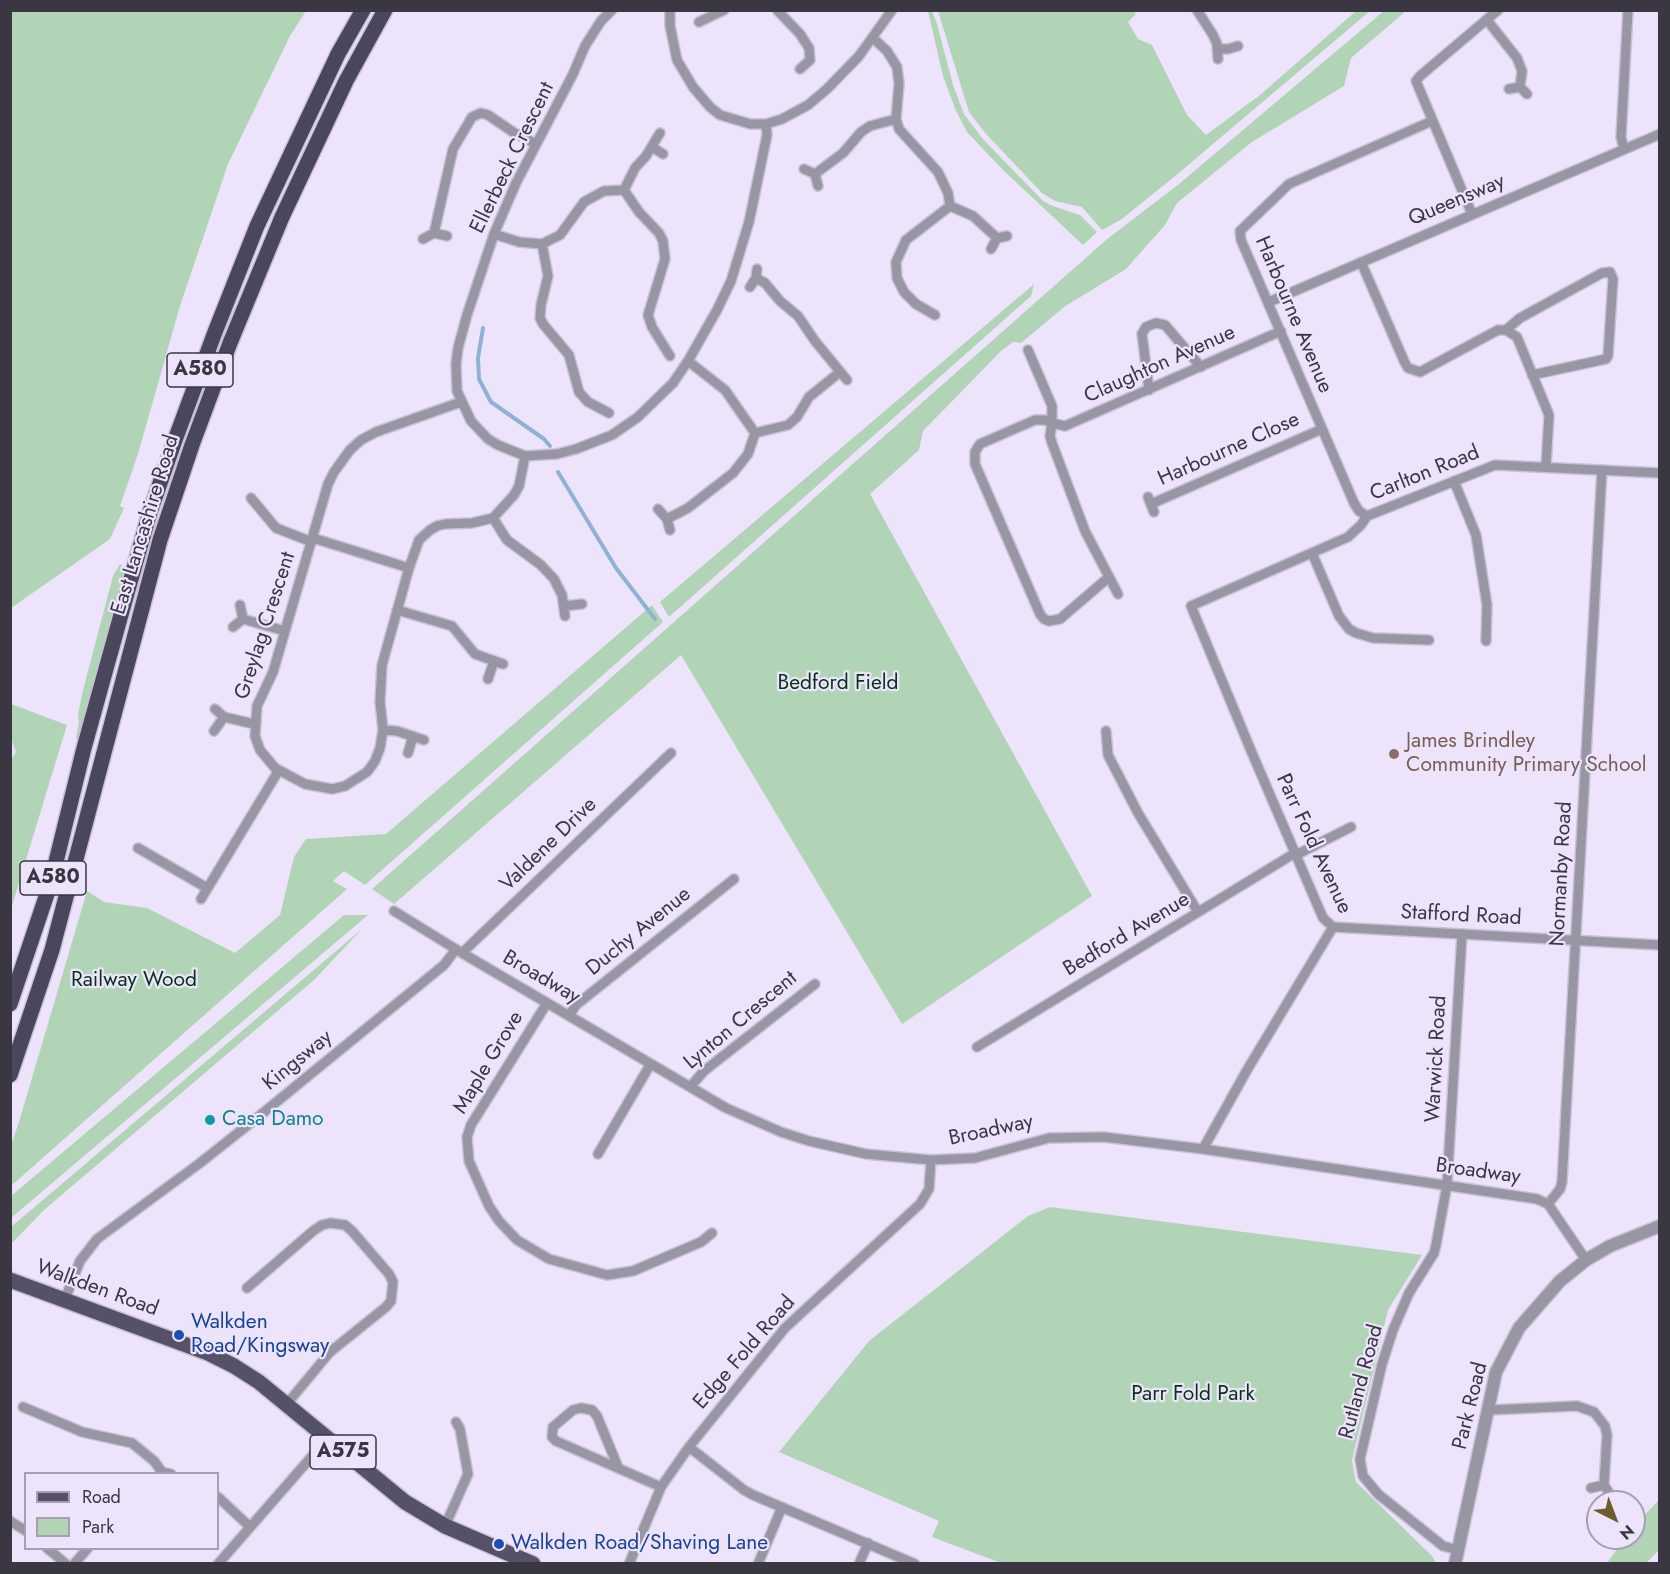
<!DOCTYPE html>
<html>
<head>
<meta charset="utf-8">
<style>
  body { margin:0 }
  #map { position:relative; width:1670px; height:1574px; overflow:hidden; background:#ede4fc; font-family:Jost,sans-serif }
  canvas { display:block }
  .frame { position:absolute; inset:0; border:12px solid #3b3742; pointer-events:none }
  .legend { position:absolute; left:24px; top:1472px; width:195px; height:78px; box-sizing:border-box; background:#ede4fc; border:2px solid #a69fb2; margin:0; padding:8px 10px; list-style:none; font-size:18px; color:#3b3742 }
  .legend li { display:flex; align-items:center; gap:12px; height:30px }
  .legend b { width:30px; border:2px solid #a69fb2 }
  .north { position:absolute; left:1586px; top:1490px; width:60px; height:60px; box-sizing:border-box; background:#ede4fc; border:2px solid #a69fb2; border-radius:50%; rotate:138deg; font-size:16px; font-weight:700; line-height:24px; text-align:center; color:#3b3742 }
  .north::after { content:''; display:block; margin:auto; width:21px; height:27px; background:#6b5e2b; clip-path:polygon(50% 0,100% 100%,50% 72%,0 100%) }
</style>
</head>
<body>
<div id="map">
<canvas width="1670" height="1574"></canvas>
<div class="frame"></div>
<ul class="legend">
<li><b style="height:8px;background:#555267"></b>Road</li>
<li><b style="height:16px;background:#b1d4b7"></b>Park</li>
</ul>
<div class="north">N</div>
</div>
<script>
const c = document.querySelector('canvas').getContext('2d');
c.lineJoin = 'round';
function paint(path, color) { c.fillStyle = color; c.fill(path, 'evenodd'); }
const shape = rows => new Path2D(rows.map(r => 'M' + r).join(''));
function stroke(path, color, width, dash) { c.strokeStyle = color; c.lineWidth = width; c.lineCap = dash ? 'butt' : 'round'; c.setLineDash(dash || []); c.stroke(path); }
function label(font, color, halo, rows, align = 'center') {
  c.font = font + ' Jost,sans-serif'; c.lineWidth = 4.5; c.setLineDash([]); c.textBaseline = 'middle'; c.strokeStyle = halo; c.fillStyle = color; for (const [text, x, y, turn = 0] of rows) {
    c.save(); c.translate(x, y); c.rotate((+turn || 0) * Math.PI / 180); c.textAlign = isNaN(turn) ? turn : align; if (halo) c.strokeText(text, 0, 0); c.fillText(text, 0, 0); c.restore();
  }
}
const green = shape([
  [11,10,306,11,290,36,228,164,180,306,138,454,120,506,124,508,110,539,11,608],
  [1385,10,1406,11,1351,58,1344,86,1252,142,1177,203,1165,225,1126,269,1064,307,1021,343,1013,342,1001,351,923,431,919,450,870,494,1092,896,902,1024,681,655,394,904,372,889,1106,240,1179,184],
  [928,11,932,11,937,24,953,85,964,114,982,138,1043,201,1053,206,1080,215,1097,232,1083,245,1002,169,967,132,956,111,943,76],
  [938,11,1134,11,1136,14,1128,22,1138,39,1152,45,1187,115,1206,135,1260,95,1356,11,1370,11,1174,177,1122,219,1102,230,1082,207,1055,201,1042,193,986,134,969,112],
  [1034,284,1031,296,669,617,660,602],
  [120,564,127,569,78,739,76,739,79,721,78,715,82,694,113,576],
  [652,605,663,622,365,885,344,871,333,881,347,889,11,1186,11,1145,19,1122,87,891,104,902,147,908,235,953,280,915,294,857,306,839,386,834],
  [11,704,67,725,11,909,10,761,16,752,11,738],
  [344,915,368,915,11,1218,11,1196],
  [362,929,314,980,44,1210,11,1244,11,1227],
  [1050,1207,1422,1255,1388,1310,1352,1460,1356,1482,1432,1556,1436,1563,1001,1563,932,1537,939,1521,779,1452,869,1341,1028,1216],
  [1659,1500,1659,1550,1646,1563,1607,1563,1625,1538,1634,1538,1634,1526]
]);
const stream = shape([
  [483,328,478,358,479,379,491,402,544,439,550,446],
  [558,472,616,568,655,619]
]);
const minor = shape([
  [612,10,601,21,585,46,573,74,516,183,494,234,467,315,458,348,456,364,457,391,471,421,488,439,498,445,525,456,557,454,576,449,612,435,638,417,673,383,688,361,717,310,731,281,749,222,767,135,766,124],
  [670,10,670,26,677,60,693,87,710,107,720,115,750,124,766,124,782,119,808,105,827,89,859,56,892,10],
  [777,10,800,34,809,48,810,60,800,69],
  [1197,10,1213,35,1217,44,1218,59],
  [1487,20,1517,58,1522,71,1520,87],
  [699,22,724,10],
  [873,38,887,51,897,67,899,84,896,119,899,129,938,172,948,193,950,206,906,240,896,262,897,278,904,292,916,304,935,315],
  [1217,49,1228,49,1238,46],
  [1509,89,1520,87,1527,94],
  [652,147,663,154],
  [1624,149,1621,137,1628,10],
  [804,169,815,174,818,186],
  [815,174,843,153,861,132,870,126,896,119],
  [624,190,635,168,646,156,660,133],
  [950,206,973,216,997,238],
  [1472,214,1416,81,1420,76,1498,10],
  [434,233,453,149,472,117,481,113,488,115,513,132,536,144],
  [494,234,519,242,542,244,560,235,584,202,604,191,624,190,639,212,659,233,663,241,665,259,648,315,652,327,670,356],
  [423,239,434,233,447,236],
  [542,244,548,276,541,305,540,318,543,324,569,355,579,392,588,402,609,413],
  [991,249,997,238,1007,236],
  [1361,262,1405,363,1408,368,1420,372,1498,330,1506,330,1520,318,1602,273,1610,272,1613,279,1608,356,1606,359,1532,375],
  [756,278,765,283,780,301,798,316,815,341,847,380],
  [750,287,756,278,757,269],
  [1269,302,1660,134],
  [1506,330,1517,337,1549,415,1546,466],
  [1028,350,1052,406,1052,423,1065,426,1281,331],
  [1149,390,1142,334,1146,327,1156,323,1165,325,1201,367],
  [461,402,376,432,361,440,350,450,334,472,328,484,273,672,257,706,255,736,260,750,275,768,305,784,332,789,345,786,367,772,375,761,380,748,383,730,380,702,382,665,409,568,419,540,430,530,437,526,445,524,472,523,493,518,514,495,519,486,525,456],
  [755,433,788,425,797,417,809,397,840,372],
  [1454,481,1476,535,1487,605,1486,641],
  [1148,497,1154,512],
  [251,498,276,528,312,542],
  [1151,504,1322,429],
  [658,509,667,519,670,530],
  [1367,516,1359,511,1354,503,1241,240,1240,231,1289,184,1432,121],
  [493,518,507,540,541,565,554,579,562,595,565,616],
  [667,519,688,508,733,473,748,454,755,433,725,390,688,361],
  [313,538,409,568],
  [1312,553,1339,616,1349,629,1356,633,1373,638,1429,640],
  [1109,577,1060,619,1049,621,1044,619,1040,614,975,464,975,452,980,444,1035,420,1045,420,1052,423,1050,436,1052,443,1085,531,1118,594],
  [240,605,243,619,285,631],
  [564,606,582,604],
  [397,610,452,626,475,654,503,664],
  [233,627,243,619],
  [488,679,494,661],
  [215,709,224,717,254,724],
  [383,730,397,731,424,740],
  [214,731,224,717],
  [1106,731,1108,755,1138,813,1198,912],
  [408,753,413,736],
  [138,848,207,888],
  [1296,855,1351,827],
  [201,899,279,770],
  [394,911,462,953,726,1108,781,1132,809,1141,866,1154,931,1160,975,1158,1049,1138,1104,1137,1203,1149,1537,1199,1548,1204,1586,1260],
  [1333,927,1660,945],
  [462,953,671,753],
  [547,1003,471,1125,467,1137,469,1161,489,1206,499,1221,517,1240,549,1259,607,1275,633,1271,701,1242,712,1233],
  [569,1016,576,1005,734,879],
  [977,1047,1295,853],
  [690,1087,704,1071,815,984],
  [1203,1149,1247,1070,1333,927,1323,918,1252,753,1191,606,1348,537,1361,525,1367,516,1495,465,1660,473],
  [598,1154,650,1065],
  [1548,1204,1560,1189,1562,1182,1602,470],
  [247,1288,313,1231,322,1225,330,1223,345,1225,352,1231,389,1274,393,1282,391,1301,386,1307,330,1352,286,1405],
  [65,1299,80,1261,97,1239,200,1163,258,1117,444,965,456,949],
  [23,1407,82,1432,132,1443,154,1461,162,1472,171,1474],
  [1489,1410,1577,1406,1594,1412,1605,1426,1607,1435,1604,1485],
  [689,1447,744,1490,753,1495,915,1564],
  [618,1467,597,1416,592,1410,581,1408,573,1410,553,1427,552,1437,556,1441,661,1487],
  [1591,1488,1604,1485,1608,1491],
  [218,1497,250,1527],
  [10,1521,26,1531],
  [445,1526,468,1474,460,1429,456,1422],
  [47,1548,66,1564],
  [1458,1550,1443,1546,1378,1494,1363,1476,1360,1459,1382,1364,1393,1330,1409,1293,1434,1253,1436,1245,1447,1185,1462,934],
  [74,1564,88,1548],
  [218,1564,327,1439],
  [629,1564,661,1487,689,1447,785,1328,920,1204,929,1189,931,1160],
  [758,1564,782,1507],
  [859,1564,868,1543]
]);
const tertiary = shape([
  [1455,1564,1496,1372,1519,1328,1560,1281,1586,1260,1610,1246,1660,1226]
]);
const primary = shape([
  [10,1280,208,1353,234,1366,259,1382,405,1502,445,1526,533,1564]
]);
const trunk = shape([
  [10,1004,51,882,84,748,124,604,150,512,175,440,215,332,257,226,338,54,363,10],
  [10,1075,52,950,160,540,192,445,230,343,282,217,346,81,385,10]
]);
const markers = [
  [1394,754,6,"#8d6e63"],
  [210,1120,6,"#0f9aa8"],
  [179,1335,6,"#1a4fb4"],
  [499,1544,6,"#1a4fb4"]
];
const shields = [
  [200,370,66],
  [53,878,66],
  [343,1452,66]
];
const shieldNames = [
  ["A580",200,370],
  ["A580",53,878],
  ["A575",343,1452]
];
const streetNames = [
  ["Ellerbeck Crescent",513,158,-64],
  ["Queensway",1457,201,-23],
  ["Harbourne Avenue",1293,315,67],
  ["Claughton Avenue",1160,365,-24],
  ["Harbourne Close",1229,450,-24],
  ["Carlton Road",1425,474,-22],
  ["East Lancashire Road",146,525,-73],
  ["Greylag Crescent",266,626,-72],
  ["Parr Fold Avenue",1313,844,65],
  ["Valdene Drive",549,845,-44],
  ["Normanby Road",1562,874,-87],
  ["Stafford Road",1461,916,3],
  ["Duchy Avenue",639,932,-39],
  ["Bedford Avenue",1127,935,-31],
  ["Broadway",541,978,30],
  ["Lynton Crescent",741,1021,-40],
  ["Warwick Road",1437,1059,-87],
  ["Kingsway",298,1061,-39],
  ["Maple Grove",489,1063,-59],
  ["Broadway",991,1131,-12],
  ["Broadway",1478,1172,8],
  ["Walkden Road",97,1289,20],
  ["Edge Fold Road",745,1353,-49],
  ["Rutland Road",1362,1382,-75],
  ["Park Road",1471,1406,-76]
];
const parkNames = [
  ["Bedford Field",838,684],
  ["Railway Wood",134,981],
  ["Parr Fold Park",1193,1395]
];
const educationNames = [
  ["James Brindley",1406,742],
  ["Community Primary School",1406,766]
];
const cultureNames = [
  ["Casa Damo",222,1120]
];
const transitNames = [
  ["Walkden",191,1323],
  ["Road/Kingsway",191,1347],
  ["Walkden Road/Shaving Lane",511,1544]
];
paint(green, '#b1d4b7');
stroke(stream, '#8fb2d3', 4);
stroke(minor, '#c9c1d7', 12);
stroke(tertiary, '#c9c1d7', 15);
stroke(primary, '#c9c1d7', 18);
stroke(trunk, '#c9c1d7', 18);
stroke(minor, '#9796a2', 9);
stroke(tertiary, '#9796a2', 12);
stroke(primary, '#555267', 15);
stroke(trunk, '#4a465c', 15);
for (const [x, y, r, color] of markers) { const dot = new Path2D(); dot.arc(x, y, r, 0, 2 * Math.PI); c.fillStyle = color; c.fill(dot); stroke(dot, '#ede4fc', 2); }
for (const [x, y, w] of shields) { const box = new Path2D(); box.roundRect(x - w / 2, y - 17, w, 34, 4.5); c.fillStyle = '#ede4fc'; c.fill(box); stroke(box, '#3b3742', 1.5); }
label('bold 20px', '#3b3742', null, shieldNames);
label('21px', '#3b3742', '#ede4fc', streetNames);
label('21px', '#043416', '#ede4fc', parkNames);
label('21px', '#785e54', '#ede4fc', educationNames, 'left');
label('21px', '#0d838f', '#ede4fc', cultureNames, 'left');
label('21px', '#164399', '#ede4fc', transitNames, 'left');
</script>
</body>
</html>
